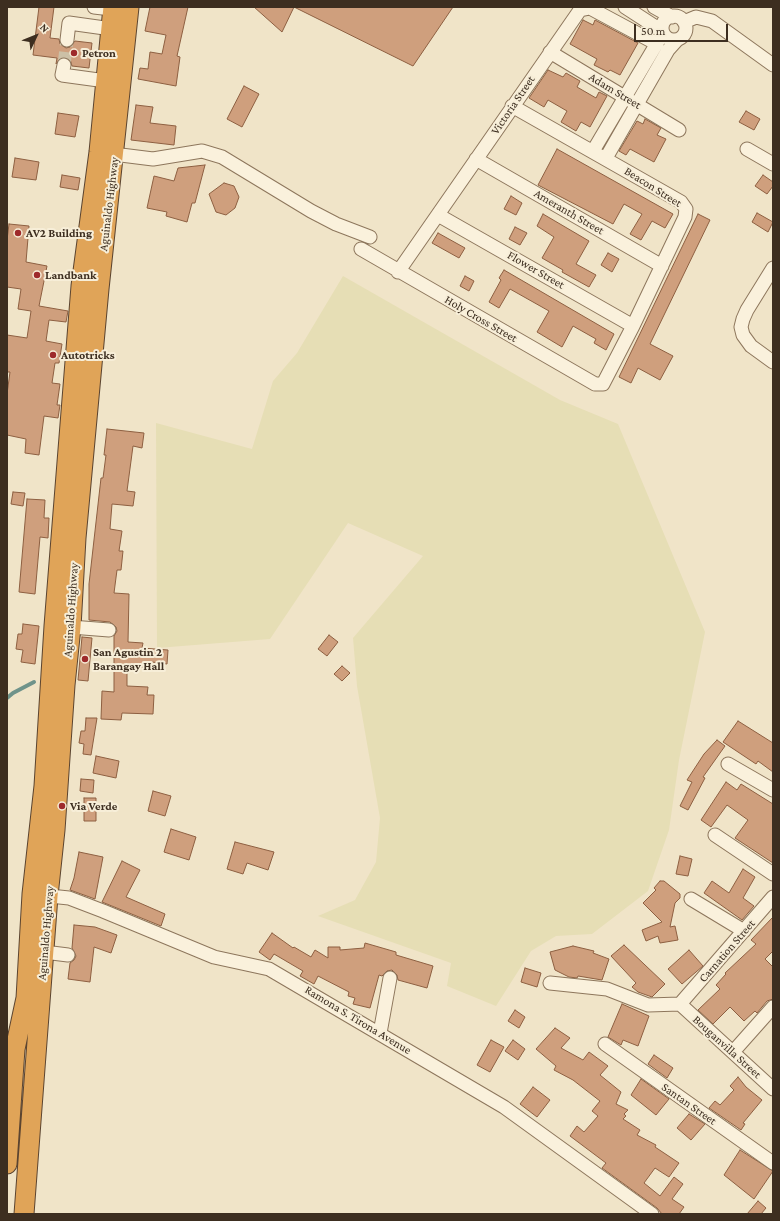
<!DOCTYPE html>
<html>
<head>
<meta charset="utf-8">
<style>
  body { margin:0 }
  #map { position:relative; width:780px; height:1221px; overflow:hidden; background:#f0e4c8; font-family:"Crimson Pro",serif }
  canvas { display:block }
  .frame { position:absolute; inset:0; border:8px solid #3d2e20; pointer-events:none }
  .north { position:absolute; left:16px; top:16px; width:40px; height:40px; -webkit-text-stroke:3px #f7eed8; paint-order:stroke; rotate:47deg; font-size:11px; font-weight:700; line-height:16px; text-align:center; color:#3d2e20 }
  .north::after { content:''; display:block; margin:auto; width:14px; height:18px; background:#3d2e20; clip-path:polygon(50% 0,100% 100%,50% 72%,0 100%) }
  .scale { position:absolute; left:634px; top:24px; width:94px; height:18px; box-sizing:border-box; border:2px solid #3d2e20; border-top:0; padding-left:5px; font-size:12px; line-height:14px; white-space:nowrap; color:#3d2e20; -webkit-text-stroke:3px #f7eed8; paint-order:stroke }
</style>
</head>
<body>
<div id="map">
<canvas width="780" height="1221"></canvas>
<div class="frame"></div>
<div class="north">N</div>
<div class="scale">50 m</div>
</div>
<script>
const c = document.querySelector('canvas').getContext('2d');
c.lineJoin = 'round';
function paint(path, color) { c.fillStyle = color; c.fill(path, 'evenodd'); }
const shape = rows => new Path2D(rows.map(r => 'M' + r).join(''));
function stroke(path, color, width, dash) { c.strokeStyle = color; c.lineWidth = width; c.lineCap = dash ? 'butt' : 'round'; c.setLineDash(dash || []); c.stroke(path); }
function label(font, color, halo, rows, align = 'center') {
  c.font = font + ' "Crimson Pro",serif'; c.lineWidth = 4; c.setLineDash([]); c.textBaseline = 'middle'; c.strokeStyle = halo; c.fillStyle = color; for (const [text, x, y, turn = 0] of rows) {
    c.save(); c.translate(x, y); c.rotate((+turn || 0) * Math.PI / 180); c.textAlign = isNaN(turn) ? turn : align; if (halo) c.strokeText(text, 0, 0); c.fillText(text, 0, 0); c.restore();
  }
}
const farmland = shape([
  [343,276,560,400,618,424,705,632,679,760,669,830,648,891,592,934,556,936,531,951,496,1006,447,986,451,963,318,916,355,900,376,862,380,818,357,686,353,638,423,556,348,523,270,639,157,648,156,423,252,449,273,381,297,353]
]);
const stream = shape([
  [7,698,13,693,34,682]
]);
const building = shape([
  [39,7,54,7,50,38,59,39,60,44,66,48,70,47,75,41,92,43,89,68,72,66,70,59,66,57,61,58,56,64,57,58,33,55,39,7],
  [150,7,188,7,177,56,180,57,176,86,138,79,140,68,148,69,150,52,162,54,166,35,145,31,150,7],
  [254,7,453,7,413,66,294,7,282,32,254,7],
  [583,20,593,25,595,20,638,43,620,75,610,70,608,72,594,65,597,59,570,44,583,20],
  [548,70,563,77,566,73,580,81,577,87,596,98,599,92,607,96,590,127,581,122,576,131,561,122,567,111,548,100,544,107,529,98,548,70],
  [244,86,259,94,242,127,227,119,244,86],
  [136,105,153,107,150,123,176,126,174,145,131,140,136,105],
  [746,111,760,119,754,130,739,122,746,111],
  [58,113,79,116,75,137,55,134,58,113],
  [645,119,661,128,657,135,666,139,654,162,630,149,626,155,619,151,637,121,643,124,645,119],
  [557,149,673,214,665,228,652,221,641,240,630,234,642,214,624,204,613,224,538,185,557,149],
  [15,158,39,162,36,180,12,177,15,158],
  [205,165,195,203,192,203,187,222,166,216,167,212,147,208,154,176,174,181,178,168,205,165],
  [62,175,80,178,78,190,60,187,62,175],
  [763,175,773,182,773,186,767,194,755,186,763,175],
  [224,183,234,186,239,197,235,208,226,215,216,212,209,194,224,183],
  [511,196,522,203,516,215,504,209,511,196],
  [757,213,773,222,768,232,752,222,757,213],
  [543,214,589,241,576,264,596,275,589,287,562,272,563,270,542,258,554,237,537,226,543,214],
  [698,214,710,220,650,344,673,356,660,380,638,368,631,383,619,377,698,214],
  [9,224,29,226,26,262,47,266,39,306,68,311,66,322,49,320,46,341,62,344,59,363,55,363,52,383,60,384,57,405,60,405,58,418,44,416,39,455,25,453,26,439,7,435,7,394,10,372,7,372,7,335,27,338,31,311,18,309,21,289,7,287,7,240,9,224],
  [515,227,527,233,520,245,509,239,515,227],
  [438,233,465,248,459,258,432,243,438,233],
  [608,253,619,259,612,272,601,265,608,253],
  [504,270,614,334,606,350,594,343,596,339,573,326,562,347,537,332,549,311,510,289,499,308,489,302,501,280,499,278,504,270],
  [465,276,474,281,469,291,460,286,465,276],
  [107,429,144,433,142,448,133,446,127,491,135,492,133,506,112,504,110,529,122,531,119,551,123,551,121,570,117,570,114,593,129,594,128,642,143,643,142,648,168,650,167,664,152,662,152,667,127,667,127,686,148,687,147,695,154,695,153,714,122,713,121,720,101,719,102,691,114,692,114,636,117,631,116,627,110,622,89,620,89,584,101,478,103,478,106,455,104,455,107,429],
  [13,492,25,493,23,506,11,504,13,492],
  [27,499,45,500,44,518,49,518,48,538,40,537,35,594,19,592,27,499],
  [23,624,39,626,35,664,21,662,23,650,16,649,18,634,22,634,23,624],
  [329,635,338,642,327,656,318,649,329,635],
  [82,637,92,638,88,681,78,680,82,637],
  [342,666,350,673,342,681,334,674,342,666],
  [86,718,97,718,91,755,83,754,84,744,79,743,81,731,85,731,86,718],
  [738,721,773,743,773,772,758,761,756,764,723,742,738,721],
  [717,740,725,746,703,777,705,778,688,810,680,806,692,782,687,780,704,754,717,740],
  [96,756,119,761,116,778,93,773,96,756],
  [81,779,94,780,93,793,80,791,81,779],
  [726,782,737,790,741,784,773,804,773,863,735,838,748,820,727,805,711,827,701,820,726,782],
  [153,791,171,796,165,816,148,811,153,791],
  [84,798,96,798,96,821,84,821,84,798],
  [171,829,196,837,189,860,164,852,171,829],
  [235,842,274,852,268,870,247,863,243,874,227,869,235,842],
  [79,852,103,857,95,899,70,890,74,878,79,852],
  [680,856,692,859,688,876,676,874,680,856],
  [122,861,140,870,126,897,165,914,161,926,102,902,122,861],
  [743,869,755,877,743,898,754,906,742,920,704,893,712,881,729,893,743,869],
  [660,881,664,881,680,894,680,898,675,903,670,927,675,926,678,940,660,943,658,936,646,941,642,930,662,922,643,903,656,890,654,888,660,881],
  [773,917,773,951,765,959,773,967,773,999,767,1001,757,1013,755,1011,744,1021,730,1007,713,1024,698,1010,720,989,716,985,726,974,725,973,756,944,751,940,773,917],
  [74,925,95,927,117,935,111,953,94,947,90,982,68,979,70,963,74,960,76,956,72,948,74,925],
  [272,933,293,948,294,947,311,957,315,950,328,958,328,947,340,947,340,950,364,948,365,943,396,952,396,955,433,966,427,988,398,980,397,975,392,970,387,971,382,976,379,975,370,1008,353,1004,355,998,348,996,349,992,318,976,314,984,300,976,303,971,274,954,270,960,259,952,272,933],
  [624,945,665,984,652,997,638,992,632,987,636,983,611,956,624,945],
  [573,946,594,951,593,953,609,959,602,980,578,976,577,978,569,977,555,970,550,952,573,946],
  [689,950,703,966,682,984,668,969,689,950],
  [525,968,541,973,537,987,521,982,525,968],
  [622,1004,649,1016,638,1046,623,1040,621,1045,608,1037,622,1004],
  [515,1010,525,1017,519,1028,508,1021,515,1010],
  [555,1028,570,1038,561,1048,583,1060,589,1052,608,1066,600,1075,621,1092,616,1104,628,1110,624,1114,626,1116,623,1119,640,1130,637,1135,656,1145,655,1147,679,1163,669,1177,655,1168,644,1183,660,1196,674,1177,683,1184,672,1199,684,1207,679,1214,662,1214,657,1208,602,1168,606,1163,570,1136,577,1126,584,1132,598,1116,592,1111,600,1101,573,1080,554,1070,556,1066,536,1049,555,1028],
  [491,1040,504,1047,490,1072,477,1065,491,1040],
  [513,1040,525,1049,518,1060,505,1051,513,1040],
  [654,1055,673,1068,667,1078,648,1064,654,1055],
  [738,1077,746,1087,762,1100,743,1123,745,1124,741,1130,709,1108,715,1101,720,1105,734,1090,730,1086,738,1077],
  [641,1079,669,1099,656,1115,631,1095,641,1079],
  [533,1087,550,1100,537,1117,520,1104,533,1087],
  [689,1114,705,1124,691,1140,677,1128,689,1114],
  [740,1150,773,1171,754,1199,724,1175,740,1150],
  [758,1201,766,1208,761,1214,747,1214,758,1201]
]);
const minorTunnel = shape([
  [64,65,67,40]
]);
const minor = shape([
  [94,7,120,10],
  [625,7,662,31],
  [654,7,672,17],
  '662 28a12 12 0 1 1 24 0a12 12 0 1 1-24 0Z',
  [684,22,696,17,712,21,773,65],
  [67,40,69,23,119,30],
  [550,52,679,130],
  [64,65,62,75,106,81],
  [747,149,773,164],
  [593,151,663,33],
  [105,153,153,159,202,151,222,157,311,211,336,224,370,237],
  [606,158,668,50,677,40],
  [476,159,662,266],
  [438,215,633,326],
  [361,249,595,384,603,384,633,326,685,217,686,209,681,202,512,106],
  [773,268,747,310,743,319,741,327,743,335,751,346,773,362],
  [398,272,580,10,590,8,657,44],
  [71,627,109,630],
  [728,764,773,790],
  [715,835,773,874],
  [40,895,69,898,103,911,214,957,269,969,504,1107,652,1214],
  [691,899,744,931],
  [44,952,68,955],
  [550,983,607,989,648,1005,680,1004],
  [680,1004,773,897],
  [680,1004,773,1089],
  [380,1033,390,978],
  [605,1044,773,1163],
  [733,1052,773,1007]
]);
const highway = shape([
  [7,1164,15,1049,26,998,32,894,44,786,54,626,81,286,99,152,113,7],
  [24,1214,48,896,55,830,65,685,71,627,76,538,99,289,129,7]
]);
const markers = [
  [74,53,4,"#9e2a2b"],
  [18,233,4,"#9e2a2b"],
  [37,275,4,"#9e2a2b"],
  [53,355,4,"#9e2a2b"],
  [85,659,4,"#9e2a2b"],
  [62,806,4,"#9e2a2b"]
];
const poiNames = [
  ["Petron",82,53],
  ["AV2 Building",26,233],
  ["Landbank",45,275],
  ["Autotricks",61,355],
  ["San Agustin 2",93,652],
  ["Barangay Hall",93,666],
  ["Via Verde",70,806]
];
const streetNames = [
  ["Adam Street",615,91,31],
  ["Victoria Street",513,105,-56],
  ["Beacon Street",653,187,32],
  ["Aguinaldo Highway",109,204,-83],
  ["Ameranth Street",569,212,30],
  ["Flower Street",536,270,30],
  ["Holy Cross Street",481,319,30],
  ["Aguinaldo Highway",71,610,-86],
  ["Aguinaldo Highway",46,933,-85],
  ["Carnation Street",727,951,-49],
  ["Ramona S. Tirona Avenue",358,1020,31],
  ["Bouganvilla Street",727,1047,42],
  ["Santan Street",689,1104,35]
];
paint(farmland, '#e6deb5');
stroke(stream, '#6f938a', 4);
paint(building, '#cf9f7d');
stroke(building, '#8d5f41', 1);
stroke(minorTunnel, '#ccc0a6', 13, [13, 6]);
stroke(minor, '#8d765c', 15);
stroke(highway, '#5b4430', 21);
stroke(minor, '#faf1dc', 13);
stroke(highway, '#e0a458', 19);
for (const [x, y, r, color] of markers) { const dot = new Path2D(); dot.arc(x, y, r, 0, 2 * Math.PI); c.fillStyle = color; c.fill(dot); stroke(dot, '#f7eed8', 1.5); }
label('bold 12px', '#3d2e20', '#f7eed8', poiNames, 'left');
label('12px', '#3d2e20', '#f7eed8', streetNames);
</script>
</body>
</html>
